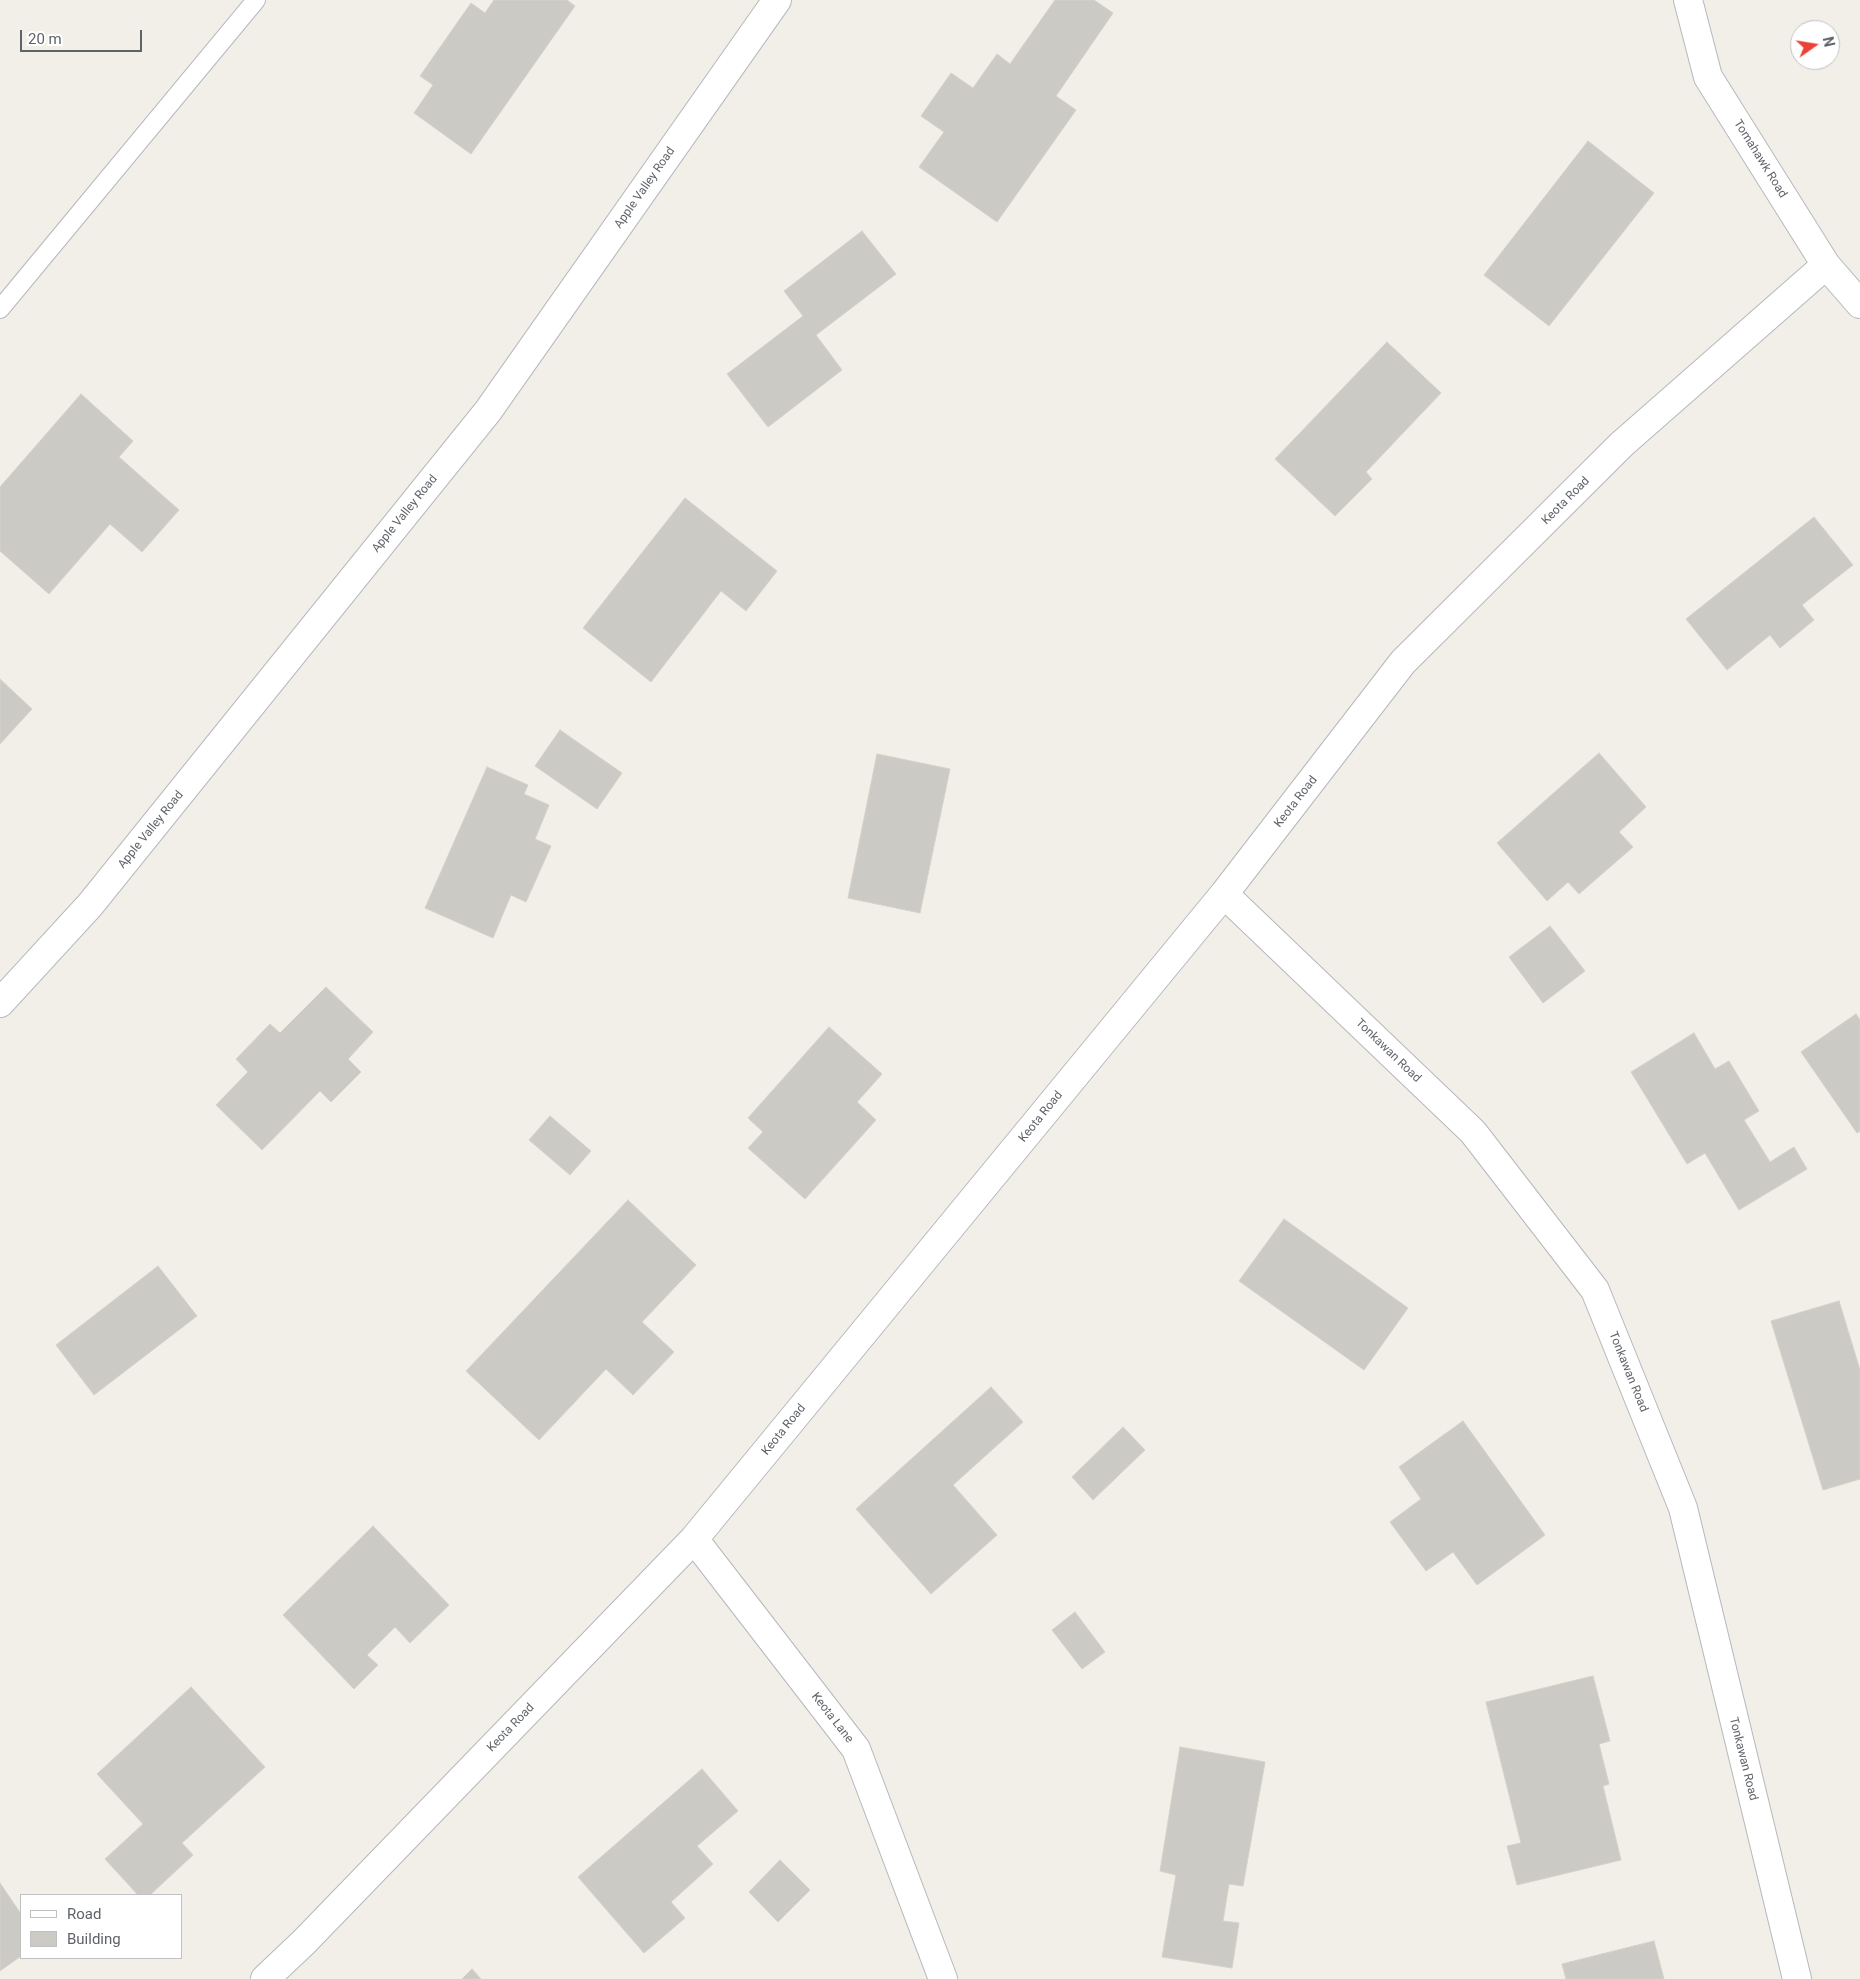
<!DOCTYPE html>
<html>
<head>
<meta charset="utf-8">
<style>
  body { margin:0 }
  #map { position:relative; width:1860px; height:1979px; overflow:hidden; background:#f1efe8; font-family:Roboto,sans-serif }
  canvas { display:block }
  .legend { position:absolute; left:20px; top:1894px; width:162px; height:65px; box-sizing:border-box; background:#fff; border:1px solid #bfc1c3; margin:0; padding:6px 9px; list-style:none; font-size:15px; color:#5f6368 }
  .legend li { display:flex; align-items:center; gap:10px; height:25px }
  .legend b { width:25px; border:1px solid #bfc1c3 }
  .north { position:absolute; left:1790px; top:20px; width:50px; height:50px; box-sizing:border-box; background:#fff; border:1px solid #bfc1c3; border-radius:50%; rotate:77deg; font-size:14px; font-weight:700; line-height:20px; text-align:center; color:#5f6368 }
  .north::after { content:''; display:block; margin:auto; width:18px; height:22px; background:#ea4335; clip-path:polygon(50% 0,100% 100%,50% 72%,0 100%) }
  .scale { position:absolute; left:20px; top:30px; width:122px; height:22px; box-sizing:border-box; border:2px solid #5f6368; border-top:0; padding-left:6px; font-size:15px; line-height:18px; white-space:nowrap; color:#5f6368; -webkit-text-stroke:4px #fff; paint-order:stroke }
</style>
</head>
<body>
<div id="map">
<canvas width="1860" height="1979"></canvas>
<ul class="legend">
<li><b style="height:6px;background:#fff"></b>Road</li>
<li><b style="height:14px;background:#cccac5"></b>Building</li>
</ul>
<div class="north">N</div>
<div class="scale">20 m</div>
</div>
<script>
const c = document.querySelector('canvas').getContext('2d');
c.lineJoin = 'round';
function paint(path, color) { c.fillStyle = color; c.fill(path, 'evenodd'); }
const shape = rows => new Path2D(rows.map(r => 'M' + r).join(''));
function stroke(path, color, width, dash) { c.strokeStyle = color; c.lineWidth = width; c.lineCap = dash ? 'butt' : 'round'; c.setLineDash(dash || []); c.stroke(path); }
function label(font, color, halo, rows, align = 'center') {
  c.font = font + ' Roboto,sans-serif'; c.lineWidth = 4.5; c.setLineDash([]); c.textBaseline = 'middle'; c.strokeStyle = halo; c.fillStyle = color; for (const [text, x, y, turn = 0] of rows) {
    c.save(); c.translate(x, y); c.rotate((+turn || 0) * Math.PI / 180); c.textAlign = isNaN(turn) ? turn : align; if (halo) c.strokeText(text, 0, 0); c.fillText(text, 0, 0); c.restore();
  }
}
const building = shape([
  [494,0,567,0,575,6,471,154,414,113,433,85,420,76,471,3,485,13,494,0],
  [1055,0,1094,0,1113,13,1056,96,1076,110,997,222,919,167,944,132,921,116,951,73,973,88,997,54,1010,64,1055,0],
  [1588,141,1654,193,1549,326,1484,275,1588,141],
  [862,231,896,274,816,335,842,370,768,427,727,374,803,316,784,291,862,231],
  [1387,342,1441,393,1366,472,1372,479,1335,516,1275,459,1387,342],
  [81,394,133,441,119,457,179,510,142,552,110,524,49,594,0,551,0,487,81,394],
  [685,498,777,571,746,611,721,591,651,682,583,628,685,498],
  [1814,517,1853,565,1802,605,1814,620,1780,648,1770,635,1727,670,1686,619,1814,517],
  [0,679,32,709,0,744,0,679],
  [560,730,622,773,597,809,535,766,560,730],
  [1599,753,1646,807,1619,832,1633,847,1579,894,1568,882,1547,901,1497,843,1599,753],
  [877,754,950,769,920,913,848,898,877,754],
  [487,767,528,785,524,794,549,805,535,839,551,846,526,902,511,895,493,938,425,908,487,767],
  [1550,926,1585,971,1543,1003,1509,957,1550,926],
  [326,987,373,1032,348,1059,361,1072,331,1102,320,1091,262,1150,216,1105,248,1072,236,1059,270,1024,280,1033,326,987],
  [1856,1014,1860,1020,1860,1131,1857,1133,1801,1052,1856,1014],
  [829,1027,882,1074,857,1102,876,1120,805,1199,748,1148,763,1132,748,1118,829,1027],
  [1694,1033,1715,1069,1729,1061,1759,1111,1744,1120,1770,1162,1794,1147,1807,1169,1739,1210,1705,1153,1687,1164,1631,1072,1694,1033],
  [550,1116,591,1151,570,1175,529,1140,550,1116],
  [628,1200,696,1265,642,1322,674,1352,633,1395,606,1369,539,1440,466,1371,628,1200],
  [1284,1219,1408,1308,1364,1370,1239,1281,1284,1219],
  [158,1266,197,1316,94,1395,56,1345,158,1266],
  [1839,1301,1860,1370,1860,1479,1823,1490,1771,1321,1839,1301],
  [991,1387,1023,1422,953,1485,997,1535,931,1594,856,1509,991,1387],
  [1463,1421,1545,1535,1477,1585,1453,1552,1426,1571,1390,1522,1421,1499,1399,1467,1463,1421],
  [1123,1427,1145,1450,1093,1500,1072,1477,1123,1427],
  [373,1526,449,1605,410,1643,395,1627,367,1655,378,1665,354,1689,283,1615,373,1526],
  [1075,1612,1105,1652,1082,1669,1052,1630,1075,1612],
  [1593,1676,1610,1741,1599,1744,1609,1784,1603,1786,1621,1860,1517,1885,1507,1846,1521,1843,1486,1702,1593,1676],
  [191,1687,265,1767,182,1843,193,1855,150,1895,138,1895,105,1859,143,1824,97,1774,191,1687],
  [1180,1747,1265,1762,1243,1886,1229,1884,1223,1921,1239,1923,1232,1968,1162,1957,1176,1875,1160,1871,1180,1747],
  [702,1769,738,1811,697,1846,713,1864,671,1902,685,1918,644,1953,578,1877,702,1769],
  [780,1860,810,1890,778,1922,749,1892,780,1860],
  [0,1883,21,1914,21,1956,0,1971,0,1883],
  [1654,1941,1664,1979,1566,1979,1562,1964,1654,1941],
  [472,1969,481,1979,462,1979,472,1969]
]);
const service = shape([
  [0,309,256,0]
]);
const minor = shape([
  [1688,0,1708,77,1826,265,1860,304],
  [1224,894,1473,1132,1595,1290,1683,1508,1797,1979],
  [694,1539,856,1749,943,1979],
  [265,1979,304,1942,694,1539,1224,894,1403,662,1622,444,1826,265]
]);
const secondary = shape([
  [0,1003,90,905,488,411,777,0]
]);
const streetNames = [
  ["Tomahawk Road",1760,159,58],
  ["Apple Valley Road",645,188,-55],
  ["Keota Road",1566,501,-45],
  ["Apple Valley Road",405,514,-51],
  ["Keota Road",1296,802,-52],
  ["Apple Valley Road",151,830,-51],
  ["Tonkawan Road",1388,1051,44],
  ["Keota Road",1041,1117,-51],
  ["Tonkawan Road",1628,1372,68],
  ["Keota Road",784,1430,-51],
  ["Keota Lane",832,1718,52],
  ["Keota Road",511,1728,-46],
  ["Tonkawan Road",1743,1759,76]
];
paint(building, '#cccac5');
stroke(building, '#d6d1c6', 1);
stroke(service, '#b5b8bc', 20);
stroke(minor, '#b5b8bc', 30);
stroke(secondary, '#b6babf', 30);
stroke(service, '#fff', 18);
stroke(minor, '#fff', 28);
stroke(secondary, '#fff', 28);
label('12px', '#5f6368', '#fff', streetNames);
</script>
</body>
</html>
